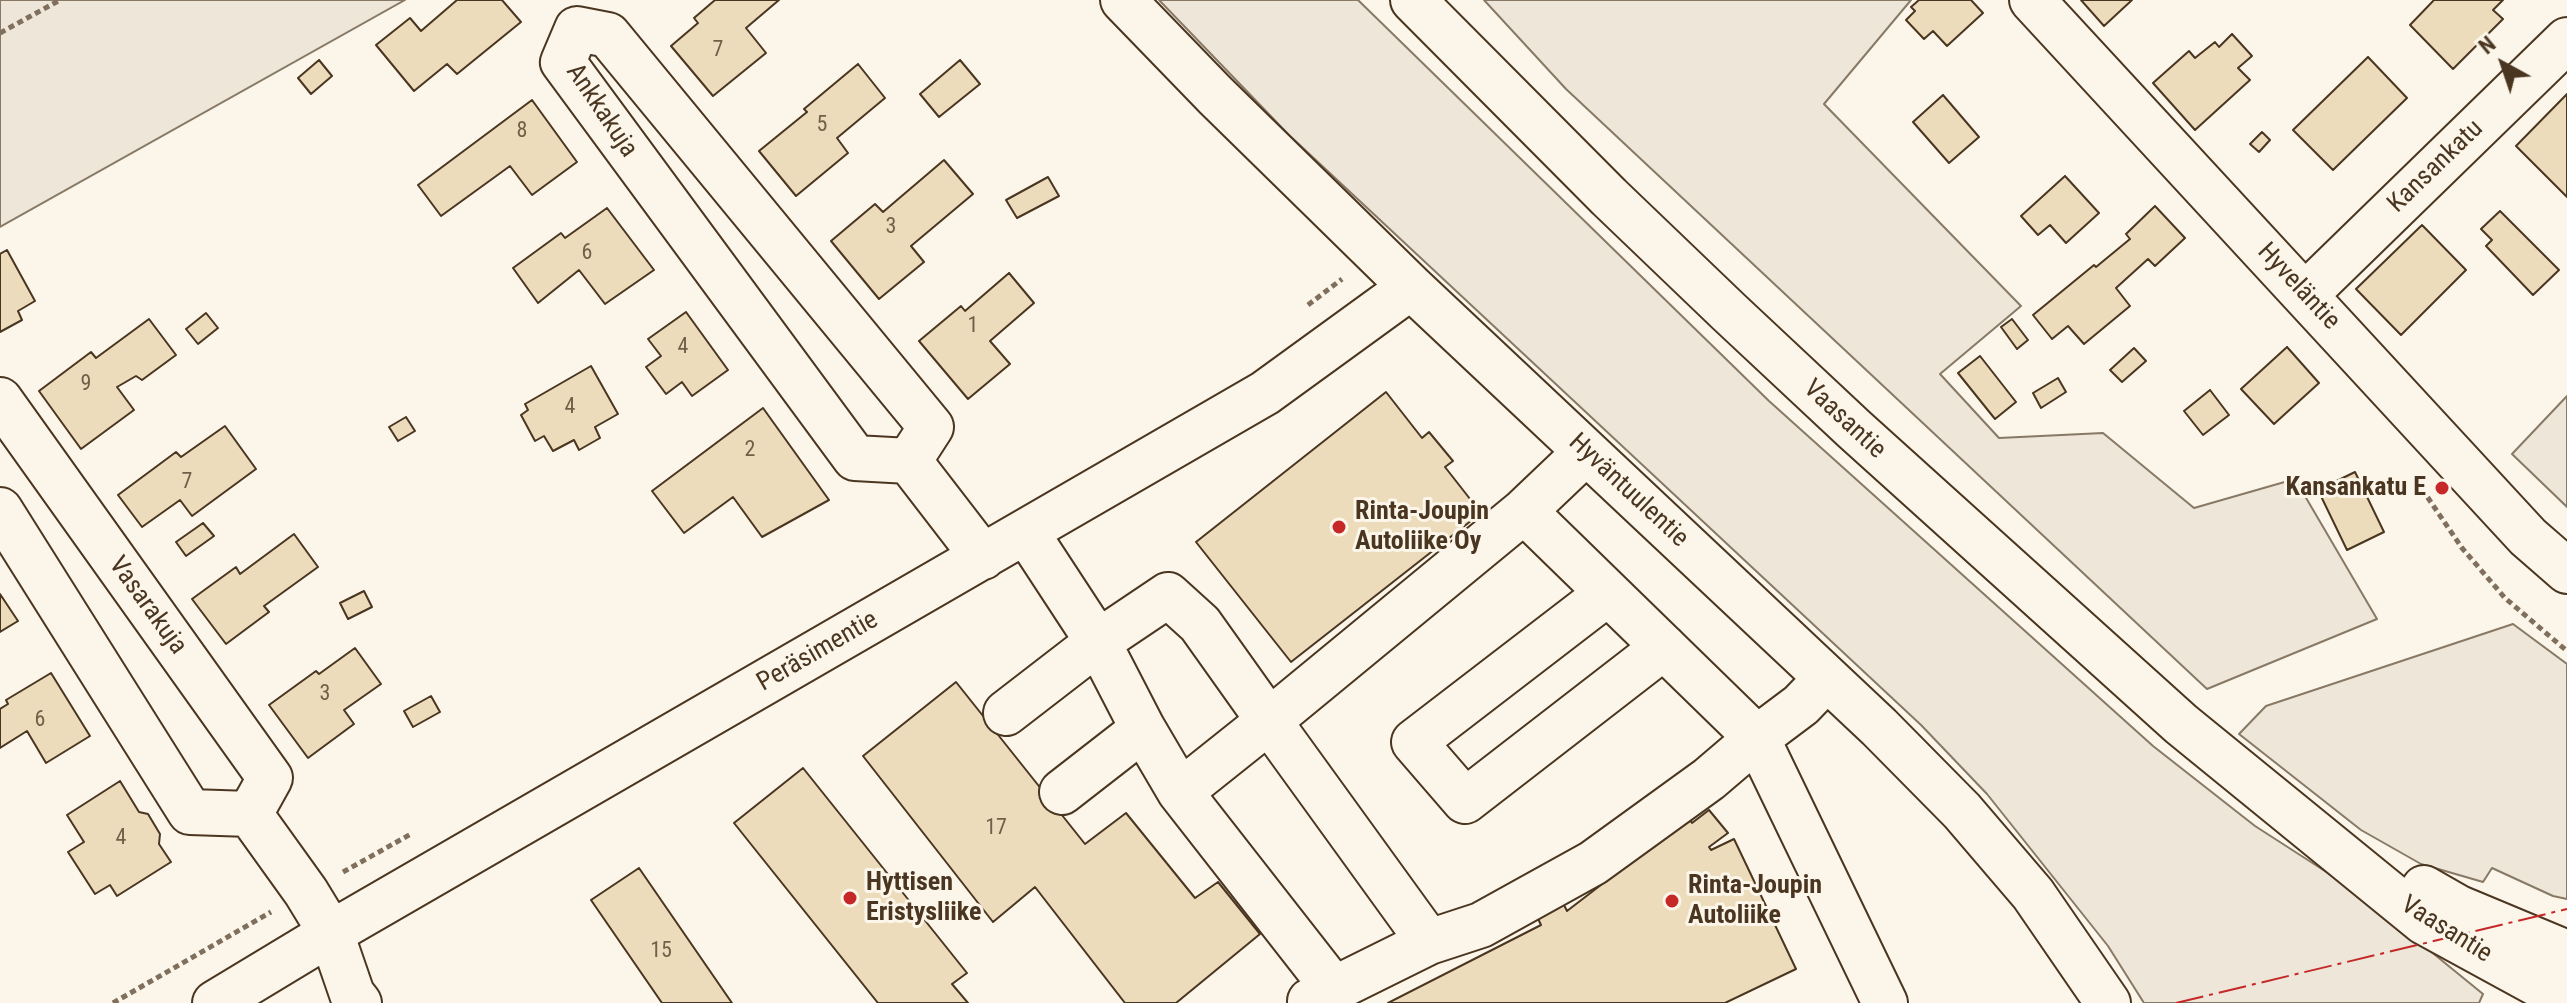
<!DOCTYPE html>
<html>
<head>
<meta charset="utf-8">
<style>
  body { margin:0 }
  #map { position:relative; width:2567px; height:1003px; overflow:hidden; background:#fbf6e9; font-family:"Roboto Condensed",sans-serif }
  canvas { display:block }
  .north { position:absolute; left:2463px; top:24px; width:80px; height:80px; -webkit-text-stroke:6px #fbf6e9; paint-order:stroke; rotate:320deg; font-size:22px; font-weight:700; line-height:32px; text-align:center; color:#4a3520 }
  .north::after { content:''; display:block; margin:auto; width:28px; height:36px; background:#4a3520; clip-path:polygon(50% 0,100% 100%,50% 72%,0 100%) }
</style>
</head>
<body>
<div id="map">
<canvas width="2567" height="1003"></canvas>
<div class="north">N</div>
</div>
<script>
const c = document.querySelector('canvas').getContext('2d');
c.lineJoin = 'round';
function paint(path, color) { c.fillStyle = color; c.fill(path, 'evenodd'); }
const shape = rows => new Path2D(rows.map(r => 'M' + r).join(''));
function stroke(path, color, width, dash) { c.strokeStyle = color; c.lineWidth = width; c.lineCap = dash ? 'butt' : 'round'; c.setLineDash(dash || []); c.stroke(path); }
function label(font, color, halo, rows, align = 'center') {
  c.font = font + ' "Roboto Condensed",sans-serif'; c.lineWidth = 6; c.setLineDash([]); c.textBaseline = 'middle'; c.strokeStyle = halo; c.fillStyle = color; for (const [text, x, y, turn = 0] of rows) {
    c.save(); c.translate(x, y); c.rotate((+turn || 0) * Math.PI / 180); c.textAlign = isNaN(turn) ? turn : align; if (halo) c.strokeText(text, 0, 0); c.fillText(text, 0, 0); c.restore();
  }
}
const green = shape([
  [0,0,405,0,0,227,0,0],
  [1159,0,1358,0,1769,401,2153,746,2255,826,2359,893,2483,994,2479,1003,2144,1003,2108,946,1987,794,1921,725,1289,135,1159,0],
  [1484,0,1911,0,1824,104,2021,306,1940,374,1999,438,2103,433,2194,508,2295,479,2377,619,2207,689,1566,89,1484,0],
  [2567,396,2567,507,2512,454,2567,396],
  [2513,624,2567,664,2567,899,2553,896,2492,868,2483,882,2421,864,2361,830,2239,734,2266,706,2513,624]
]);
const building = shape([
  [457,0,502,0,521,22,457,74,447,64,414,91,376,45,410,18,421,31,457,0],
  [715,0,779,0,746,28,766,53,713,96,671,46,698,23,694,18,715,0],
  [1919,0,1971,0,1983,13,1947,46,1933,31,1924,39,1906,20,1915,11,1911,7,1919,0],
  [2081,0,2132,0,2104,26,2081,0],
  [2434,0,2503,0,2493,10,2503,19,2453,69,2410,25,2434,0],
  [2232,34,2252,56,2238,68,2250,80,2195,130,2153,83,2189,51,2195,58,2215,42,2219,47,2232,34],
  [2368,57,2407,98,2333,170,2293,130,2368,57],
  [319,60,332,76,311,94,298,78,319,60],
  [960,60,980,84,939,117,920,94,960,60],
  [858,64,885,98,837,138,848,153,796,196,759,151,807,112,804,109,858,64],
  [2567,94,2567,197,2516,146,2567,94],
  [1943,95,1979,137,1949,163,1913,122,1943,95],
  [532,100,577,162,532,195,510,166,441,216,418,185,532,100],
  [2262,132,2270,140,2259,152,2250,144,2262,132],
  [944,160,973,194,911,246,924,262,879,299,831,241,875,204,883,212,944,160],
  [2065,176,2099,213,2066,243,2050,225,2038,235,2021,216,2065,176],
  [1048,177,1059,196,1017,218,1006,200,1048,177],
  [2155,206,2185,238,2155,266,2148,259,2116,288,2130,306,2084,344,2068,326,2052,339,2033,315,2094,265,2096,267,2130,239,2126,234,2155,206],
  [607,208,654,270,605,304,579,270,538,303,513,268,561,233,565,238,607,208],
  [2500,211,2559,270,2533,295,2486,246,2492,240,2481,229,2500,211],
  [2422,225,2466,270,2401,335,2356,289,2422,225],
  [7,250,35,301,18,311,22,320,0,332,0,254,7,250],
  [1009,273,1034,303,990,341,1010,364,968,399,919,341,961,306,965,311,1009,273],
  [686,312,728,370,692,396,682,382,666,394,646,367,661,356,648,339,686,312],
  [206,313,218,328,198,344,186,329,206,313],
  [149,319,176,355,142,380,136,376,117,387,134,410,81,449,39,391,91,352,96,358,149,319],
  [2012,319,2028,340,2017,349,2001,327,2012,319],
  [2287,347,2319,383,2274,424,2241,389,2287,347],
  [2134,348,2146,361,2122,382,2110,370,2134,348],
  [1980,356,2016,402,1995,419,1958,373,1980,356],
  [591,366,618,414,595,427,600,438,579,450,574,440,553,451,544,436,535,441,521,415,528,410,525,404,591,366],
  [2058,378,2066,392,2041,408,2033,393,2058,378],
  [2210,390,2229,415,2203,435,2184,411,2210,390],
  [1386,392,1422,438,1429,432,1453,461,1445,467,1481,513,1291,662,1196,542,1386,392],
  [763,408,829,500,762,537,733,497,684,533,652,491,763,408],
  [406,417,415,431,398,441,389,427,406,417],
  [225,426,256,469,192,516,180,500,142,527,118,495,176,452,181,457,225,426],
  [2355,472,2384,532,2347,550,2318,490,2355,472],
  [203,523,214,536,186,556,176,542,203,523],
  [294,534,318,567,264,606,269,612,226,644,192,599,236,567,240,574,294,534],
  [364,591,372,607,348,619,340,603,364,591],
  [0,594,18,621,0,632,0,594],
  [355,648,381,684,344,710,354,724,308,758,269,705,316,671,319,674,355,648],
  [51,673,90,736,46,763,27,731,0,748,0,709,8,704,6,700,51,673],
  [956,682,1085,844,1126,813,1195,898,1218,882,1260,934,1176,1003,1125,1003,1035,887,993,922,863,756,956,682],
  [431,696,440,712,413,727,404,711,431,696],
  [803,768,967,973,952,984,968,1003,878,1003,734,823,803,768],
  [120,781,139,812,148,814,160,834,159,844,171,862,117,896,110,885,95,894,68,852,84,842,67,815,120,781],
  [1709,810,1728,833,1709,847,1711,850,1734,839,1796,969,1725,1003,1388,1003,1541,925,1533,908,1559,895,1567,911,1688,818,1692,823,1709,810],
  [639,868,732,1003,662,1003,591,900,639,868]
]);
const path = shape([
  [0,33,60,0],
  [1308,305,1342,279],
  [2422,489,2462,548,2505,598,2567,651],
  [343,872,411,834],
  [113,1003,271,912]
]);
const minor = shape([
  [1123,0,1215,95,1411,287,1879,727,1962,811,2033,894,2108,1003],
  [2032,0,2528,537,2567,571],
  [2305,295,2567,40],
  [0,400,270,778,250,814],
  [909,461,855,458,563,62,577,29,608,35,931,427,909,461,983,557],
  [0,510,190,812,250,814],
  [1524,511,1269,721,1429,942,1481,925,1593,863,1709,779,1757,738,1524,511,1586,452],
  [1026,532,1098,642,1143,729,1180,792],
  [1608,593,1414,742,1465,801,1664,647],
  [1827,678,1801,705,1757,738,1885,1003],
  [1006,713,1098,642,1168,595,1200,624,1269,721,1180,792,1334,989],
  [1062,792,1143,729],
  [250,814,306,892,331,933,352,994,359,1003],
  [1310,1001,1429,942],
  [215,1003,331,933,1265,393,1411,287]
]);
const major = shape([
  [1413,0,1609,197,1729,312,1854,429,2181,724,2424,922,2567,1000],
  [2424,888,2459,908,2567,953]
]);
const power = shape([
  [2176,1003,2567,909]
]);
const markers = [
  [2442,488,8,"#c62828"],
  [1339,527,8,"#c62828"],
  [850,898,8,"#c62828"],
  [1672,901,8,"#c62828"]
];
const numberNames = [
  ["7",718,50],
  ["5",822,125],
  ["8",522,131],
  ["3",891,227],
  ["6",587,253],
  ["1",973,326],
  ["4",683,347],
  ["9",86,384],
  ["4",570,407],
  ["2",750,450],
  ["7",187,482],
  ["3",325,694],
  ["6",40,720],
  ["17",996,828],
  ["4",121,838],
  ["15",661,951]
];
const streetNames = [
  ["Ankkakuja",601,111,56],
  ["Kansankatu",2436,167,-44],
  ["Hyveläntie",2298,287,47],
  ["Vaasantie",1844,420,43],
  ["Hyväntuulentie",1628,491,43],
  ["Vasarakuja",147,606,54],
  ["Peräsimentie",818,652,-30],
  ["Vaasantie",2446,930,32]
];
const poiNames = [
  ["Kansankatu E",2426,488,"right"],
  ["Rinta-Joupin",1355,512],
  ["Autoliike Oy",1355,542],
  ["Hyttisen",866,883],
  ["Eristysliike",866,913],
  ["Rinta-Joupin",1688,886],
  ["Autoliike",1688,916]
];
paint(green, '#ede6d9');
stroke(green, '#887966', 2);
paint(building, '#ecdcbc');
stroke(building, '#4a3520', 2);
stroke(minor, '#4a3520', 48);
stroke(major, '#4a3520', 48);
stroke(path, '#7f6f5c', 5, [6, 4]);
stroke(minor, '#fbf6e9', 44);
stroke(major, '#fbf6e9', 44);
stroke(power, '#c62828', 2, [28, 6, 4, 6]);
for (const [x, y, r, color] of markers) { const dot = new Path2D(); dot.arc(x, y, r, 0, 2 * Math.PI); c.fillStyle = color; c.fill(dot); stroke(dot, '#fbf6e9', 3); }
label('22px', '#725f47', null, numberNames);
label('26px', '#4a3520', '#fbf6e9', streetNames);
label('bold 26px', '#4a3520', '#fbf6e9', poiNames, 'left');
</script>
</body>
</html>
